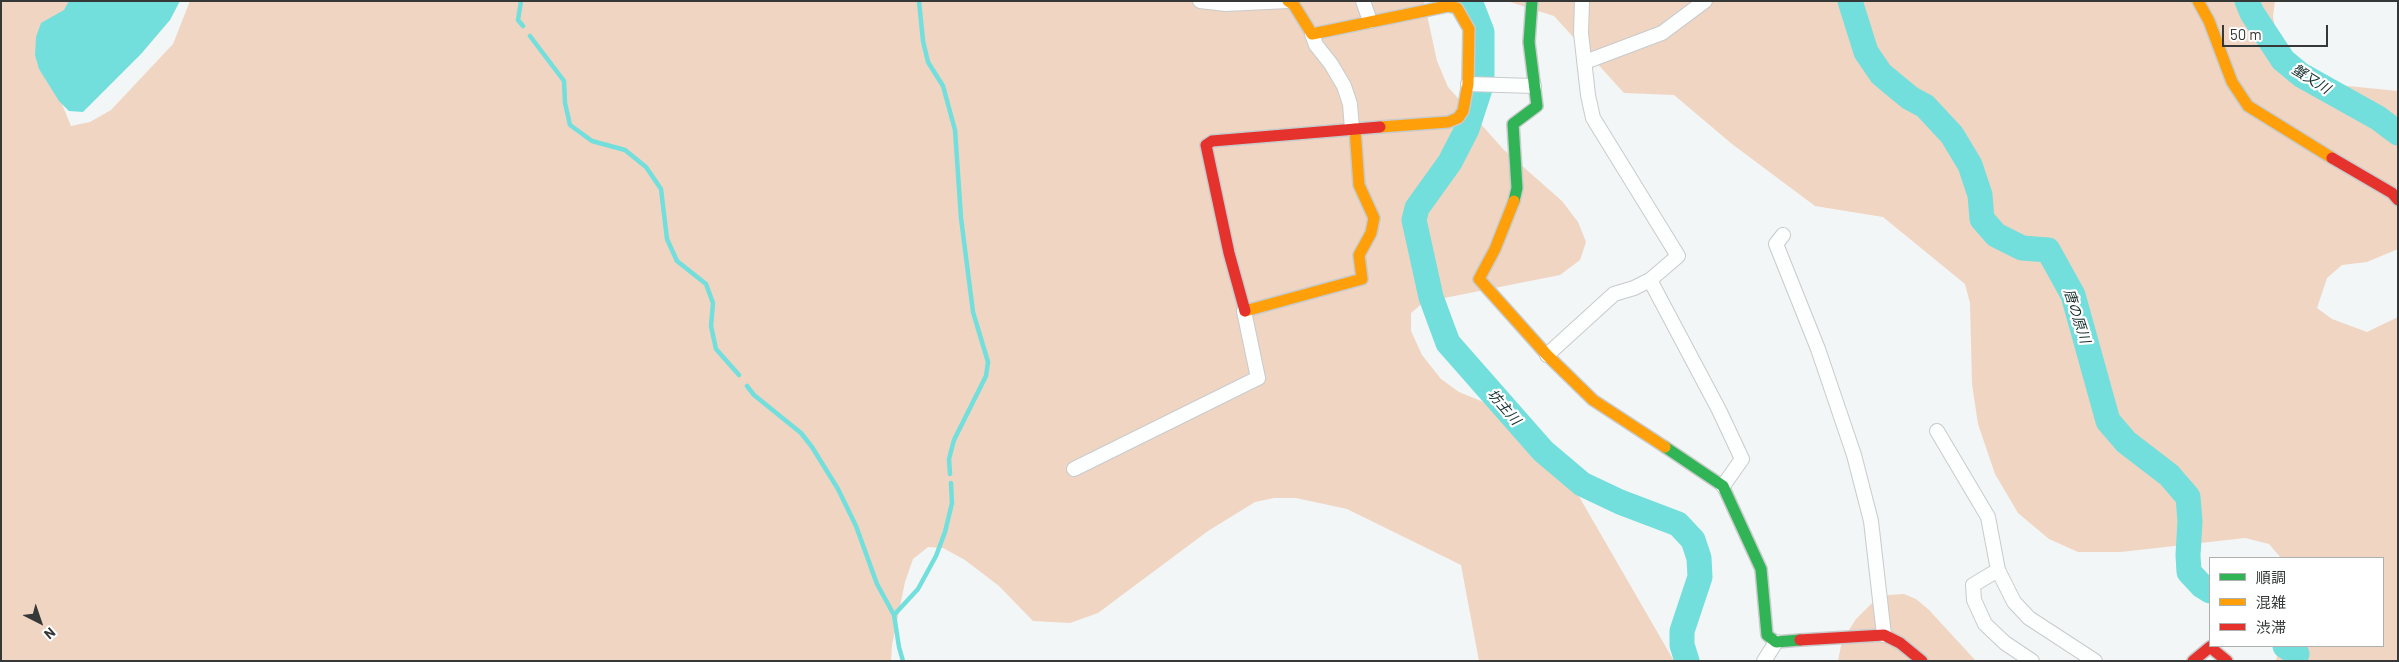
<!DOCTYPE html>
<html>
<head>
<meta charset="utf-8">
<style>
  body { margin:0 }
  #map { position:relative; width:2399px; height:662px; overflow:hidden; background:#f2f6f6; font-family:Barlow,"Noto Sans JP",sans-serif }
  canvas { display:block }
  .frame { position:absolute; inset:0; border:2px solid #353837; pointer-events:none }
  .legend { position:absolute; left:2209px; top:557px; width:175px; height:90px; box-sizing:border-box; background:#fff; border:1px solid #aeafaf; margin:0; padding:6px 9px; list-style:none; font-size:15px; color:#353837 }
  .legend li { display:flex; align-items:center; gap:10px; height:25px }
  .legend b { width:25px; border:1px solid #aeafaf }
  .north { position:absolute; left:15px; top:597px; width:50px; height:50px; -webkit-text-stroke:4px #fff; paint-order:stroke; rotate:139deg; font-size:14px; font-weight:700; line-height:20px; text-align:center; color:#353837 }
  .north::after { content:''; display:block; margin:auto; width:18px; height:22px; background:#353837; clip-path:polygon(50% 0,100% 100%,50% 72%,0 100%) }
  .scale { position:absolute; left:2222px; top:25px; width:106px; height:22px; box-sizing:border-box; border:2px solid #353837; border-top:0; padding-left:6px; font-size:15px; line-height:18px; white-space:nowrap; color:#353837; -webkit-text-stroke:4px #fff; paint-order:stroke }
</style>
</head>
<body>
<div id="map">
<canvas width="2399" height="662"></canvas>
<div class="frame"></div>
<ul class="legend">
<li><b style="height:6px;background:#30b455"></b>順調</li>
<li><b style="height:6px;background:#ff9f0a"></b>混雑</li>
<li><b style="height:6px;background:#e5322d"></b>渋滞</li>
</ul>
<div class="north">N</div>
<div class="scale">50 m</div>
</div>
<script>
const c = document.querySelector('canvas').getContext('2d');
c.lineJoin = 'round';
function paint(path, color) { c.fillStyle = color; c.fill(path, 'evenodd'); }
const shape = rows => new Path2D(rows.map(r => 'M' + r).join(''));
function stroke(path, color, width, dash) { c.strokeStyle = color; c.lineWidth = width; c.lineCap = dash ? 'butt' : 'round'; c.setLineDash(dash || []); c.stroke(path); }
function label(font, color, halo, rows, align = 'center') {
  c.font = font + ' Barlow,"Noto Sans JP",sans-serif'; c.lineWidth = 4.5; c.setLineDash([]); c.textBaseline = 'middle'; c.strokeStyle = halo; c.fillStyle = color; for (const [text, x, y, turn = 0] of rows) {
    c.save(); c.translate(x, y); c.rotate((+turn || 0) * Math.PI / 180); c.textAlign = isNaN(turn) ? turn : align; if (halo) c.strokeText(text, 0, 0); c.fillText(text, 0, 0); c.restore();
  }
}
const green = shape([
  [1,1,74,1,53,82,71,126,90,122,111,110,173,44,190,1,1424,1,1437,61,1448,87,1503,149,1562,201,1578,222,1586,242,1580,260,1560,275,1424,302,1411,313,1411,331,1422,355,1441,379,1459,392,1498,408,1515,419,1544,448,1577,493,1674,661,1479,661,1461,565,1347,509,1296,498,1274,498,1255,502,1208,531,1098,613,1070,623,1033,621,999,586,965,560,943,548,928,547,913,559,905,582,892,645,891,661,1,661],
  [1507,1,2275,1,2273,16,2278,48,2285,57,2338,85,2398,91,2398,249,2367,262,2342,265,2327,278,2317,308,2332,319,2367,332,2398,317,2398,661,2276,661,2279,646,2383,646,2383,558,2281,558,2269,544,2245,538,2121,552,2078,552,2049,539,2018,513,1995,474,1978,424,1972,384,1970,303,1965,284,1883,217,1815,206,1732,144,1674,95,1624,93,1554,16],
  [1904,594,1916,599,1929,610,1976,661,1838,661,1842,641,1856,619,1871,604,1889,595]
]);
const water = shape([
  [69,1,180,1,170,20,141,54,83,112,69,111,59,101,39,69,35,55,36,37,41,23,64,10]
]);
const stream = shape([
  [521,1,518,20,523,26],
  [919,1,923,41,928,62,943,86,955,130,961,218,973,312,988,362,986,376,954,440,949,459,950,474],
  [530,36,564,81,565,103,570,125,592,141,625,150,646,167,661,189,667,239,677,261,706,284,713,303,711,326,716,349,739,375],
  [747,386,754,395,801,433,812,447,838,489,856,526,877,584,894,615],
  [903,661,899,647,894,615,918,589,936,556,945,532,952,503,951,483]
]);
const river = shape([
  [1470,1,1482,32,1482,75],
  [1850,1,1866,52,1881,74,1910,98,1925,106,1952,135,1970,165,1980,195,1982,219,1996,235,2022,248,2048,250,2073,295,2108,421,2126,442,2169,475,2188,497,2190,521,2188,555,2189,572,2202,586,2210,591],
  [2247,1,2252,13,2283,60,2301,75,2378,118,2398,133],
  [1480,89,1467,129,1450,162,1417,208,1414,220,1431,297,1442,327,1448,343,1543,451,1582,484,1620,502,1678,524,1693,540,1699,558,1700,577,1682,631,1682,645,1687,661],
  [2285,646,2297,654]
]);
const street = shape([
  [1200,1,1226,4,1288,1],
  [1363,1,1370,21],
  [1312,34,1316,45,1331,64,1344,86,1350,104,1352,129],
  [1585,62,1662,33,1705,1],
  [1468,84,1534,86],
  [1783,235,1776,244,1818,349,1854,455,1871,521,1884,635],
  [1650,280,1719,410,1742,459,1723,486],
  [1547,355,1614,294,1634,288,1650,280,1678,256,1593,118,1588,95,1581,33,1582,1],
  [1937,431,1988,517,1998,570,2014,602,2029,618,2095,661],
  [1074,469,1258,378,1244,311],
  [1998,570,1973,585,1974,600,1985,624,2005,643,2032,661],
  [1764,661,1776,642]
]);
const fast = shape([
  [1514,201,1517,188,1513,124,1537,106,1529,42,1532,1],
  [1665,447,1723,486,1761,569,1767,635,1776,642,1800,640]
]);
const slow = shape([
  [1288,1,1294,5,1312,34,1448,6,1457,8,1469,29,1468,84,1463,111,1458,118,1448,122,1380,127],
  [2198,1,2209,21,2232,82,2248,106,2332,158],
  [1514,201,1495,249,1479,279,1547,355,1593,400,1665,447],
  [1245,311,1362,279,1359,255,1371,233,1374,218,1359,185,1355,129]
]);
const jam = shape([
  [2332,158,2392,193,2398,200],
  [1245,311,1229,253,1206,145,1212,141,1380,127],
  [1800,640,1884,635,1900,643,1922,661],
  [2193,661,2210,647,2227,661]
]);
const waterNames = [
  ["蟹又川",2311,79,32],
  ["唐の原川",2077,316,72],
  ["坊主川",1504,407,49]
];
paint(green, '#f0d5c3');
paint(water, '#72dfdc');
stroke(stream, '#72dfdc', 4.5);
stroke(river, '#72dfdc', 25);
stroke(street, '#c8cbcb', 16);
stroke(fast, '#c8cbcb', 14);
stroke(slow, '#c8cbcb', 14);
stroke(jam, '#c8cbcb', 14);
stroke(street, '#fdfefe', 14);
stroke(fast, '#30b455', 11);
stroke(slow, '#ff9f0a', 11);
stroke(jam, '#e5322d', 11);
label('italic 14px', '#17302f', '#fff', waterNames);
</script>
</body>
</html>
